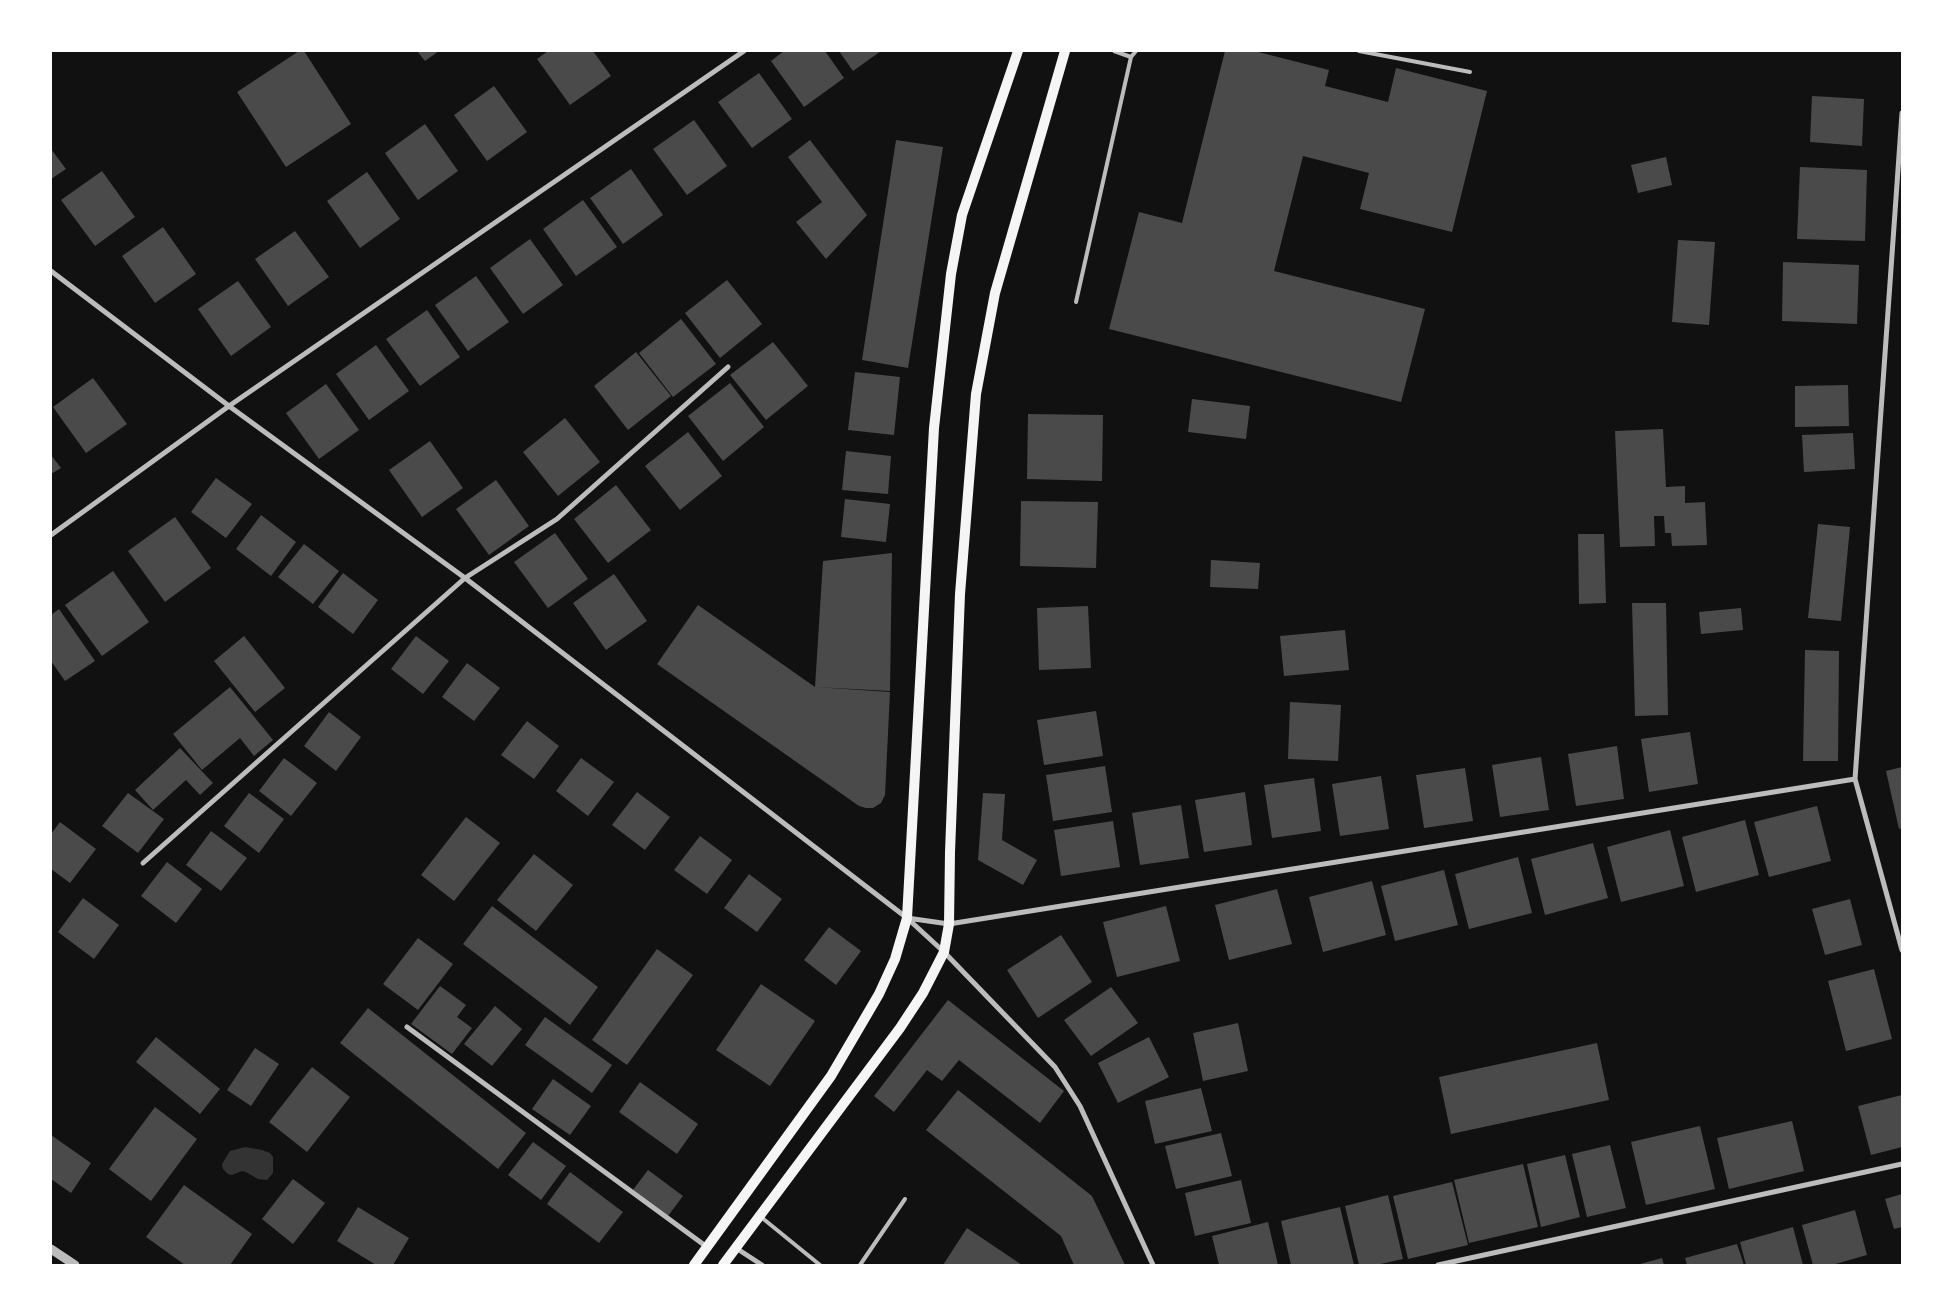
<!DOCTYPE html>
<html>
<head>
<meta charset="utf-8">
<style>
  body { margin:0 }
  #map { position:relative; width:1953px; height:1316px; overflow:hidden; background:#111; font-family:"Fira Sans Condensed",sans-serif }
  canvas { display:block }
  .frame { position:absolute; inset:0; border:52px solid #fff; pointer-events:none }
</style>
</head>
<body>
<div id="map">
<canvas width="1953" height="1316"></canvas>
<div class="frame"></div>
</div>
<script>
const c = document.querySelector('canvas').getContext('2d');
c.lineJoin = 'round';
function paint(path, color) { c.fillStyle = color; c.fill(path, 'evenodd'); }
const shape = rows => new Path2D(rows.map(r => 'M' + r).join(''));
function stroke(path, color, width, dash) { c.strokeStyle = color; c.lineWidth = width; c.lineCap = dash ? 'butt' : 'round'; c.setLineDash(dash || []); c.stroke(path); }
const water = shape([
  [245,1147,262,1150,270,1153,273,1157,273,1173,267,1180,258,1179,246,1172,242,1171,232,1175,228,1174,223,1169,222,1164,230,1151]
]);
const building = shape([
  [299,51,304,51,351,124,286,167,237,92],
  [417,51,439,51,425,61],
  [548,51,593,51,611,76,570,105,537,59],
  [784,51,825,51,844,78,804,107,771,61],
  [839,51,881,51,853,71],
  [1225,51,1254,51,1329,70,1325,86,1388,102,1396,68,1487,91,1452,232,1360,209,1369,173,1303,156,1274,271,1425,309,1401,402,1109,329,1139,212,1182,223],
  [759,73,792,119,752,148,718,102],
  [494,86,527,132,487,161,454,115],
  [1812,96,1864,99,1862,146,1810,142],
  [694,120,727,166,687,195,653,149],
  [425,124,458,171,418,200,385,153],
  [810,140,867,215,826,259,796,222,822,202,788,157],
  [896,140,943,147,908,368,862,360],
  [51,149,66,169,51,179],
  [1666,157,1672,185,1638,193,1631,165],
  [1800,167,1867,170,1865,241,1797,239],
  [631,169,663,215,623,244,590,198],
  [102,171,135,217,95,246,61,200],
  [367,172,400,219,360,248,327,201],
  [583,200,617,247,576,276,543,229],
  [163,227,196,274,155,303,122,256],
  [295,231,329,277,288,306,255,259],
  [530,239,563,285,523,314,490,268],
  [1678,240,1715,242,1709,325,1672,322],
  [1783,262,1859,265,1857,324,1782,321],
  [476,276,509,322,468,351,435,305],
  [727,280,762,324,720,358,685,313],
  [238,281,271,327,231,356,198,309],
  [427,310,460,357,420,386,386,339],
  [681,319,716,364,673,397,639,353],
  [773,342,808,386,766,420,730,375],
  [376,345,409,391,369,420,336,374],
  [636,352,671,396,628,430,594,386],
  [855,372,900,377,894,435,848,430],
  [93,378,127,424,86,453,53,407],
  [730,383,764,427,723,461,688,416],
  [326,384,359,430,319,459,286,413],
  [1848,385,1849,426,1795,427,1795,386],
  [1192,399,1250,406,1246,439,1188,432],
  [1028,414,1103,415,1102,481,1027,479],
  [565,418,600,462,558,496,523,452],
  [1663,429,1666,487,1685,486,1685,503,1705,502,1707,545,1672,546,1671,533,1665,533,1664,516,1654,516,1655,546,1620,547,1615,431],
  [688,432,722,476,680,510,645,466],
  [1853,433,1855,469,1804,472,1802,435],
  [430,441,463,488,422,517,389,470],
  [846,451,891,456,888,494,842,490],
  [51,455,61,468,51,474],
  [216,478,252,504,226,538,191,512],
  [496,480,529,526,489,555,456,509],
  [616,485,651,530,608,563,574,519],
  [845,499,890,504,886,542,841,537],
  [1021,501,1098,502,1096,568,1020,566],
  [261,515,296,542,271,576,236,549],
  [175,517,211,568,165,602,128,551],
  [1818,524,1850,527,1841,621,1808,618],
  [555,533,588,579,548,608,514,562],
  [1578,534,1604,534,1606,603,1579,604],
  [304,544,339,571,313,604,278,577],
  [892,553,890,691,815,687,823,561],
  [1211,560,1260,563,1258,589,1210,587],
  [113,571,149,622,102,656,65,605],
  [343,573,378,600,353,634,318,607],
  [614,574,647,621,606,650,573,603],
  [1632,603,1666,603,1668,715,1635,716],
  [698,605,815,687,890,692,885,795,881,803,873,808,866,808,859,806,657,664],
  [1088,606,1091,668,1039,670,1037,608],
  [1741,608,1743,630,1701,634,1699,612],
  [59,609,95,661,65,681,51,661,51,615],
  [1345,630,1349,670,1284,676,1280,636],
  [244,636,285,688,255,712,214,661],
  [416,636,449,661,423,694,391,669],
  [1805,650,1839,651,1838,761,1803,761],
  [467,663,500,688,474,721,442,697],
  [230,687,273,740,254,756,240,738,202,770,173,734],
  [1290,702,1341,705,1338,761,1288,759],
  [1096,711,1103,756,1044,765,1037,720],
  [329,712,361,737,336,771,304,746],
  [527,721,559,746,534,779,501,755],
  [1690,732,1698,784,1649,792,1641,739],
  [1617,746,1624,799,1576,806,1568,754],
  [180,748,213,783,200,795,186,780,153,810,135,790],
  [1541,757,1549,810,1500,817,1492,765],
  [284,758,317,783,291,816,259,791],
  [581,758,614,782,588,816,556,791],
  [1105,766,1112,812,1053,821,1046,775],
  [1902,767,1902,828,1899,829,1886,771],
  [1465,768,1473,821,1424,828,1416,775],
  [1381,776,1389,829,1340,836,1332,784],
  [1314,778,1321,831,1272,838,1264,785],
  [637,792,670,817,645,850,612,825],
  [1245,792,1252,845,1204,852,1195,800],
  [128,793,164,819,138,853,102,826],
  [249,793,284,819,259,853,224,826],
  [983,793,1005,794,1002,840,1037,860,1023,885,978,860],
  [1181,805,1189,858,1140,865,1132,813],
  [1817,806,1831,861,1769,877,1754,822],
  [466,817,500,843,454,901,421,875],
  [1745,820,1759,875,1696,892,1682,837],
  [1113,821,1120,867,1061,876,1054,830],
  [60,822,96,849,70,883,51,869,51,834],
  [1670,830,1684,886,1621,902,1607,847],
  [211,831,247,858,221,891,186,865],
  [700,836,732,860,707,894,674,870],
  [1593,843,1608,898,1545,915,1531,859],
  [534,854,573,885,536,931,497,900],
  [1518,857,1532,913,1469,929,1455,874],
  [167,862,202,889,176,923,141,896],
  [1444,870,1458,925,1395,941,1381,886],
  [749,874,782,899,757,932,724,908],
  [1372,881,1386,935,1323,952,1309,897],
  [1277,889,1292,944,1229,960,1215,905],
  [83,898,119,925,94,959,58,932],
  [1850,899,1862,945,1825,955,1812,909],
  [492,906,598,987,570,1025,463,944],
  [1166,906,1180,961,1117,977,1103,922],
  [829,927,861,951,836,985,804,960],
  [1061,935,1092,982,1038,1018,1007,970],
  [418,938,453,964,418,1010,383,984],
  [657,949,693,975,627,1065,592,1040],
  [1874,969,1892,1039,1846,1051,1828,981],
  [761,984,815,1021,770,1086,716,1050],
  [440,986,466,1005,457,1017,472,1028,452,1054,411,1024],
  [1111,987,1138,1023,1091,1056,1064,1020],
  [948,1000,1064,1091,1040,1123,959,1060,942,1081,927,1070,894,1112,874,1096],
  [495,1006,522,1029,492,1066,464,1044],
  [368,1008,526,1133,498,1169,340,1043],
  [545,1017,612,1065,592,1093,525,1045],
  [1238,1023,1248,1071,1203,1081,1193,1033],
  [156,1037,220,1089,200,1114,136,1062],
  [1149,1037,1169,1077,1118,1103,1098,1063],
  [1597,1043,1609,1100,1451,1134,1439,1077],
  [255,1048,279,1064,251,1106,227,1090],
  [312,1067,350,1097,307,1152,269,1122],
  [553,1079,591,1106,570,1135,532,1109],
  [640,1082,698,1124,677,1154,619,1112],
  [1201,1088,1212,1131,1155,1144,1145,1101],
  [958,1090,1092,1196,1125,1265,1074,1265,1061,1236,926,1130],
  [1902,1095,1902,1147,1871,1155,1858,1106],
  [155,1107,197,1139,151,1201,109,1169],
  [1792,1121,1804,1171,1729,1189,1717,1138],
  [1700,1126,1715,1189,1646,1205,1631,1142],
  [1221,1133,1232,1176,1176,1189,1165,1146],
  [51,1135,91,1163,71,1193,51,1179],
  [533,1142,566,1166,541,1200,508,1175],
  [1610,1145,1626,1208,1587,1217,1572,1154],
  [1565,1155,1580,1217,1541,1227,1527,1164],
  [1523,1164,1538,1227,1469,1243,1454,1180],
  [648,1170,683,1196,668,1216,633,1190],
  [570,1172,623,1212,599,1243,547,1204],
  [293,1179,325,1203,293,1244,262,1219],
  [1241,1180,1251,1223,1195,1236,1185,1193],
  [1452,1182,1468,1245,1408,1259,1393,1196],
  [184,1185,252,1234,230,1265,185,1265,146,1237],
  [1902,1194,1902,1227,1894,1229,1885,1199],
  [1388,1195,1403,1259,1376,1265,1359,1265,1345,1206],
  [358,1207,409,1238,393,1265,376,1265,337,1241],
  [1340,1207,1354,1265,1291,1265,1281,1221],
  [1855,1210,1867,1255,1832,1265,1813,1265,1802,1225],
  [1268,1222,1278,1265,1219,1265,1212,1236],
  [1793,1227,1803,1265,1746,1265,1740,1242],
  [967,1228,1022,1265,943,1265],
  [1737,1244,1744,1265,1687,1265,1685,1258],
  [1662,1258,1664,1265,1640,1265,1640,1264]
]);
const service = shape([
  [1114,51,1131,57,1136,51],
  [1359,51,1470,72],
  [1076,302,1131,57],
  [761,1217,820,1265],
  [860,1265,905,1199]
]);
const minor = shape([
  [1902,113,1855,779,1902,950],
  [51,271,229,406,465,578,907,918,944,952,1055,1067,1080,1106,1153,1265],
  [51,535,229,406,744,51],
  [143,863,465,578,557,519,728,367],
  [907,918,949,924,1855,779],
  [407,1027,707,1247],
  [736,1248,762,1265],
  [1438,1265,1902,1164]
]);
const tertiary = shape([
  [51,1249,75,1265]
]);
const secondary = shape([
  [694,1265,831,1076,879,994,895,959,907,918,934,428,951,274,962,215,1018,51],
  [723,1265,900,1028,923,993,944,952,949,924,950,852,960,594,976,394,995,293,1065,51]
]);
paint(water, '#333');
paint(building, '#4a4a4a');
stroke(service, '#bcbcbc', 4);
stroke(minor, '#bcbcbc', 5);
stroke(tertiary, '#bcbcbc', 9);
stroke(secondary, '#f5f5f5', 10);
</script>
</body>
</html>
